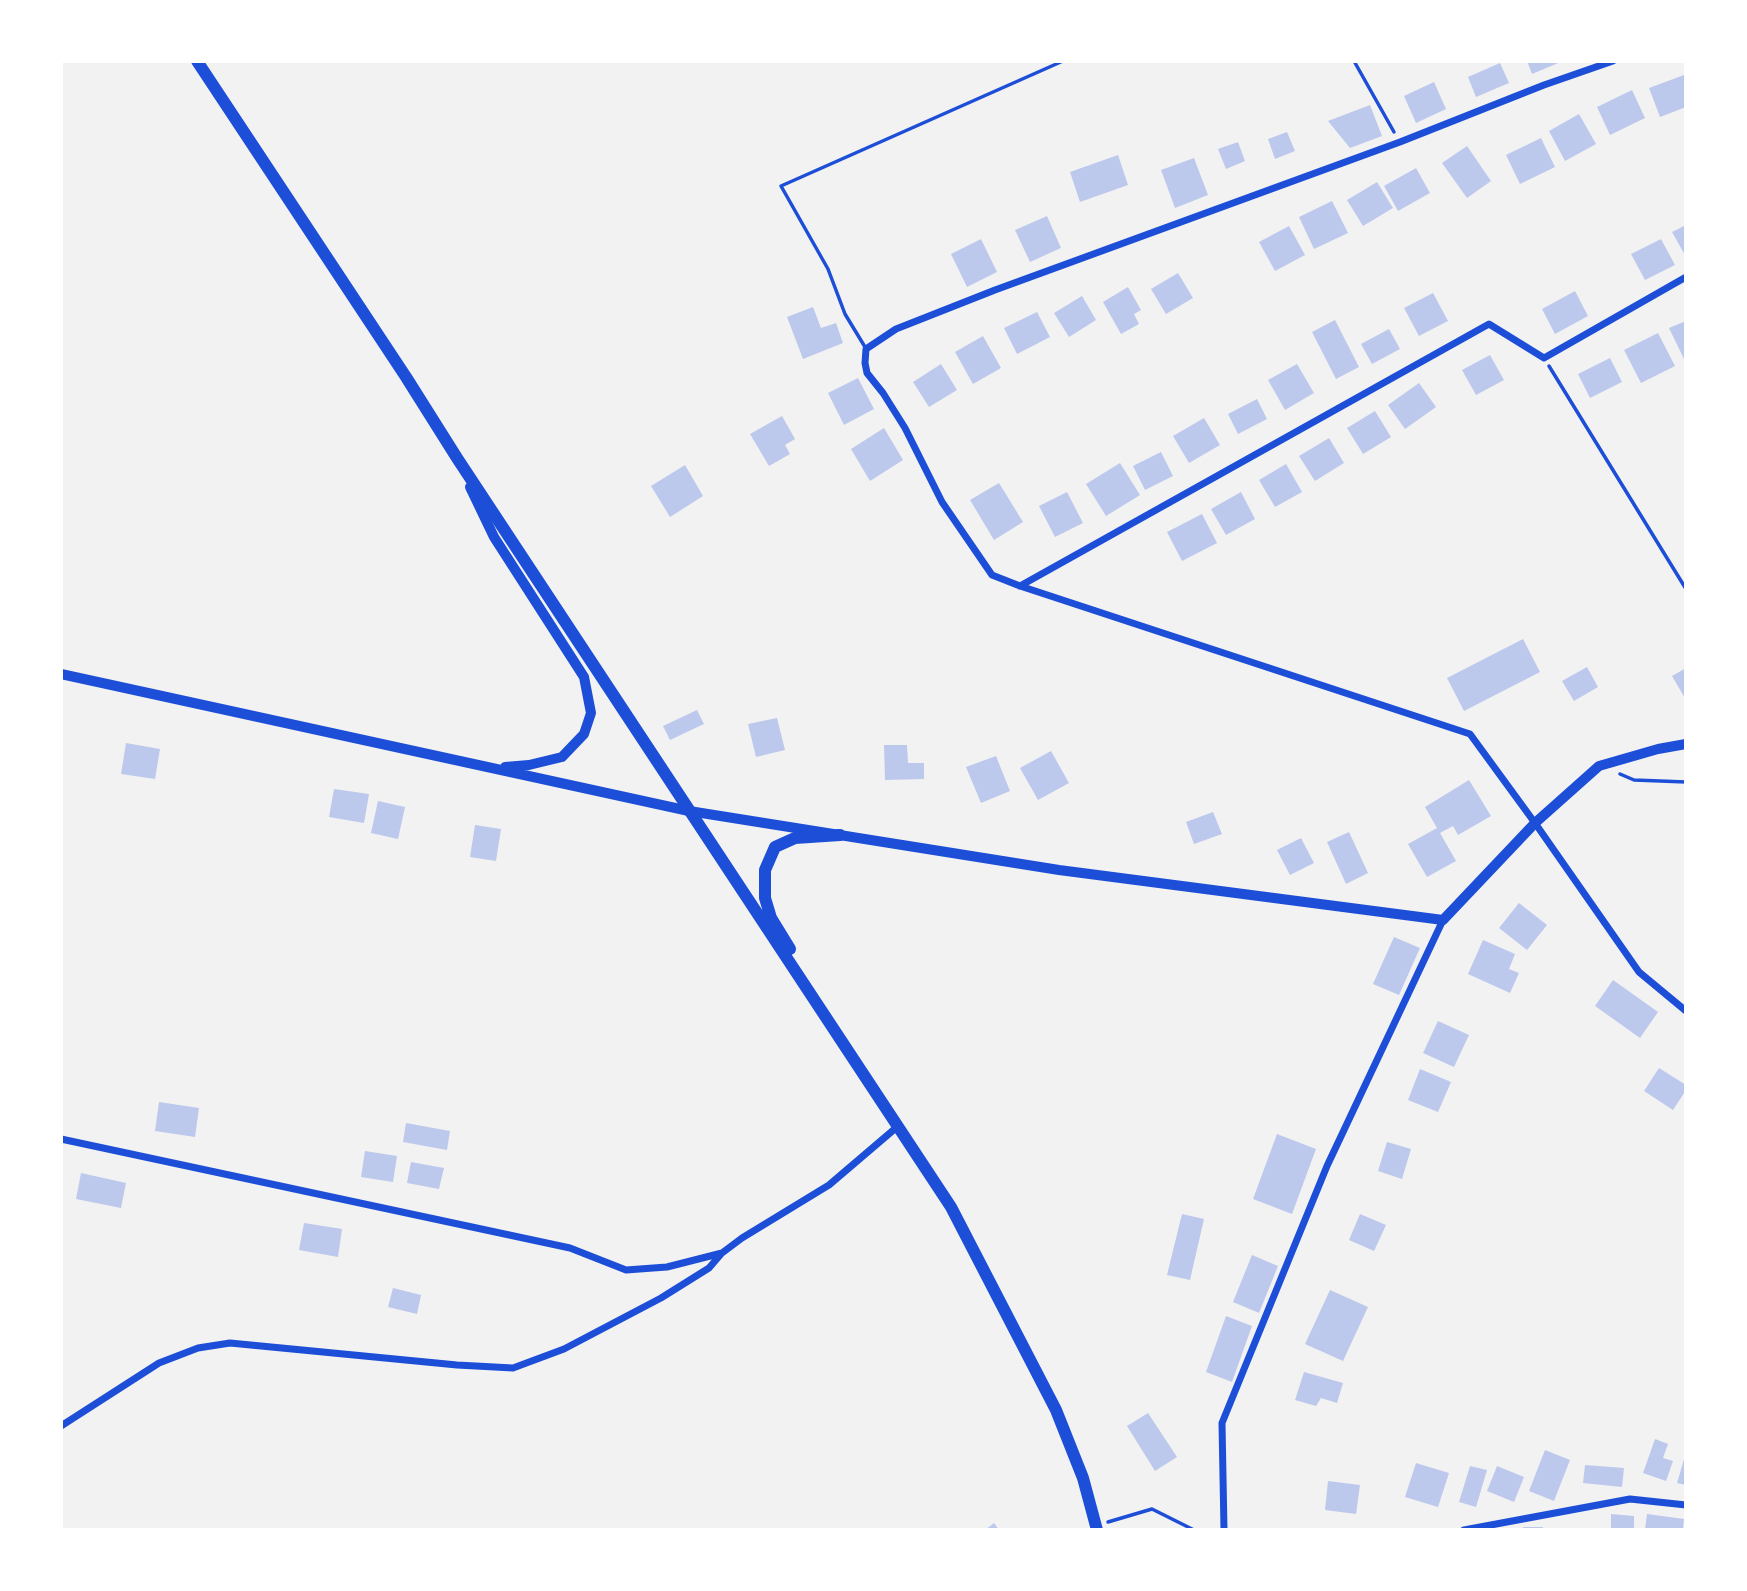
<!DOCTYPE html>
<html>
<head>
<meta charset="utf-8">
<style>
  body { margin:0 }
  #map { position:relative; width:1747px; height:1591px; overflow:hidden; background:#f2f2f2; font-family:"PT Sans Narrow",sans-serif }
  canvas { display:block }
  .frame { position:absolute; inset:0; border:63px solid #fff; pointer-events:none }
</style>
</head>
<body>
<div id="map">
<canvas width="1747" height="1591"></canvas>
<div class="frame"></div>
</div>
<script>
const c = document.querySelector('canvas').getContext('2d');
c.lineJoin = 'round';
function paint(path, color) { c.fillStyle = color; c.fill(path, 'evenodd'); }
const shape = rows => new Path2D(rows.map(r => 'M' + r).join(''));
function stroke(path, color, width, dash) { c.strokeStyle = color; c.lineWidth = width; c.lineCap = dash ? 'butt' : 'round'; c.setLineDash(dash || []); c.stroke(path); }
const building = shape([
  [1527,61,1563,61,1532,74],
  [1500,63,1509,83,1476,97,1468,77],
  [1684,75,1686,80,1686,107,1660,117,1649,88],
  [1434,82,1446,109,1416,123,1404,96],
  [1632,90,1645,118,1610,135,1597,107],
  [1370,105,1382,136,1350,148,1328,121],
  [1579,114,1596,144,1565,161,1549,131],
  [1287,132,1295,151,1275,159,1268,139],
  [1541,138,1555,167,1520,184,1506,155],
  [1238,142,1245,161,1226,169,1218,149],
  [1467,146,1491,181,1467,198,1442,163],
  [1118,155,1128,185,1080,202,1070,172],
  [1194,158,1208,195,1175,208,1161,170],
  [1416,168,1430,193,1398,211,1384,186],
  [1377,182,1393,208,1363,226,1347,200],
  [1332,201,1348,233,1314,249,1299,217],
  [1047,216,1061,248,1030,262,1015,230],
  [1686,225,1686,257,1672,232],
  [1289,226,1305,255,1275,271,1259,242],
  [981,239,997,272,967,287,951,254],
  [1661,239,1675,265,1645,280,1631,254],
  [1178,273,1193,298,1166,314,1151,289],
  [1128,287,1141,310,1134,314,1139,324,1121,334,1103,302],
  [1575,291,1588,316,1555,334,1542,309],
  [1433,293,1448,321,1419,336,1404,308],
  [1082,296,1096,320,1069,337,1054,313],
  [813,307,821,328,836,323,843,343,803,359,787,317],
  [1037,312,1050,337,1017,354,1004,328],
  [1335,320,1359,367,1336,379,1312,332],
  [1686,321,1686,358,1684,359,1669,328],
  [1389,329,1400,349,1372,364,1361,344],
  [1658,333,1675,366,1641,383,1624,350],
  [983,336,1001,368,973,384,955,352],
  [1490,355,1504,380,1476,395,1462,370],
  [1610,358,1622,382,1590,398,1578,374],
  [941,364,957,390,929,407,913,382],
  [1297,364,1314,393,1285,410,1268,380],
  [858,378,874,409,844,425,828,393],
  [1419,383,1436,407,1405,429,1388,405],
  [1257,399,1267,419,1238,434,1228,414],
  [1375,411,1391,437,1363,454,1347,428],
  [782,416,795,439,785,445,790,454,769,466,750,434],
  [1204,418,1220,445,1189,463,1173,436],
  [884,428,903,460,870,481,851,449],
  [1329,438,1344,463,1315,481,1299,456],
  [1161,452,1173,476,1145,490,1133,466],
  [1120,463,1140,495,1106,516,1086,484],
  [1286,464,1302,492,1275,507,1259,480],
  [685,465,703,496,670,517,651,486],
  [999,483,1023,522,994,540,970,500],
  [1067,492,1083,523,1055,537,1039,506],
  [1241,492,1255,519,1226,535,1211,509],
  [1202,514,1217,543,1182,561,1167,532],
  [1523,639,1540,672,1464,711,1447,678],
  [1587,667,1598,687,1574,701,1562,681],
  [1686,668,1686,700,1672,676],
  [697,710,704,724,670,740,663,726],
  [777,718,785,750,756,757,748,724],
  [126,743,160,749,155,779,121,774],
  [884,745,907,745,908,763,924,763,924,779,885,780],
  [1051,751,1069,783,1038,800,1020,768],
  [996,756,1010,791,981,803,966,767],
  [1469,780,1491,816,1458,835,1453,826,1440,833,1456,861,1427,877,1408,844,1437,828,1425,807],
  [334,789,369,794,364,823,329,817],
  [378,801,405,807,398,839,371,833],
  [1213,812,1222,834,1194,844,1186,822],
  [475,825,501,829,496,861,470,857],
  [1349,832,1368,873,1346,884,1327,842],
  [1301,838,1314,863,1290,875,1277,850],
  [1519,903,1547,925,1527,950,1499,928],
  [1394,937,1420,948,1399,995,1373,984],
  [1483,940,1515,954,1509,969,1519,973,1510,993,1468,974],
  [1613,980,1658,1012,1640,1038,1595,1006],
  [1438,1021,1469,1035,1454,1067,1423,1053],
  [1659,1068,1686,1085,1686,1090,1673,1110,1644,1091],
  [1420,1069,1451,1082,1438,1112,1408,1100],
  [159,1102,199,1108,195,1137,155,1131],
  [406,1123,450,1131,447,1150,403,1142],
  [1277,1134,1316,1149,1292,1214,1253,1199],
  [1387,1142,1411,1149,1402,1179,1378,1171],
  [365,1151,397,1156,393,1182,361,1177],
  [411,1162,444,1168,439,1189,407,1183],
  [81,1173,126,1183,121,1208,76,1199],
  [1182,1214,1204,1219,1190,1280,1167,1275],
  [1360,1214,1386,1225,1374,1251,1349,1240],
  [304,1223,342,1229,338,1257,299,1250],
  [1252,1255,1278,1266,1259,1313,1233,1302],
  [393,1288,421,1295,417,1314,388,1307],
  [1330,1290,1368,1307,1343,1361,1305,1344],
  [1226,1316,1252,1326,1232,1382,1206,1372],
  [1304,1372,1343,1383,1337,1403,1321,1398,1316,1406,1295,1400],
  [1148,1413,1177,1457,1155,1471,1127,1426],
  [1655,1439,1668,1444,1663,1458,1673,1461,1666,1481,1643,1473],
  [1545,1450,1570,1460,1554,1501,1529,1491],
  [1685,1456,1686,1456,1686,1485,1677,1483],
  [1416,1463,1449,1473,1438,1507,1405,1497],
  [1585,1465,1624,1468,1622,1487,1583,1483],
  [1470,1466,1487,1470,1476,1507,1459,1502],
  [1497,1466,1524,1477,1514,1502,1487,1491],
  [1328,1481,1360,1485,1356,1514,1325,1510],
  [1611,1514,1634,1516,1634,1530,1611,1530],
  [1647,1514,1684,1519,1683,1530,1645,1530],
  [994,1523,999,1530,985,1530],
  [1523,1527,1543,1527,1543,1530,1523,1530]
]);
const path = shape([
  [1354,61,1394,132],
  [1549,366,1686,589],
  [1620,774,1634,780,1686,782],
  [1108,1522,1152,1509,1194,1530]
]);
const service = shape([
  [865,347,845,314,828,269,781,186,1063,61]
]);
const minor = shape([
  [1613,61,1544,85,1400,142,995,290,896,329,866,349,865,363,867,373,883,393,905,428,942,502,992,575,1020,586,1470,734,1535,823,1639,972,1686,1011],
  [1020,586,1489,324,1544,358,1686,277],
  [61,1139,570,1248,626,1270,667,1267,722,1253,742,1238,829,1185,897,1127],
  [61,1426,159,1363,198,1348,230,1343,457,1365,513,1368,564,1349,661,1298,709,1268,721,1254],
  [1224,1530,1222,1423,1327,1166,1443,920],
  [1464,1530,1630,1499,1686,1505]
]);
const tertiary = shape([
  [470,487,494,537,584,677,591,713,584,734,562,757,529,765,505,767],
  [61,674,689,811]
]);
const secondary = shape([
  [689,811,1059,870,1443,920,1535,823,1599,766,1658,749,1686,744]
]);
const primary = shape([
  [197,61,406,377,457,458,951,1207,1056,1410,1083,1478,1097,1530],
  [790,949,771,918,765,898,765,870,775,847,795,838,840,835]
]);
paint(building, '#bdc9ec');
stroke(path, '#1d4ed8', 3.5);
stroke(service, '#1d4ed8', 3.5);
stroke(minor, '#1d4ed8', 7);
stroke(tertiary, '#1d4ed8', 10);
stroke(secondary, '#1d4ed8', 10);
stroke(primary, '#1d4ed8', 12);
</script>
</body>
</html>
